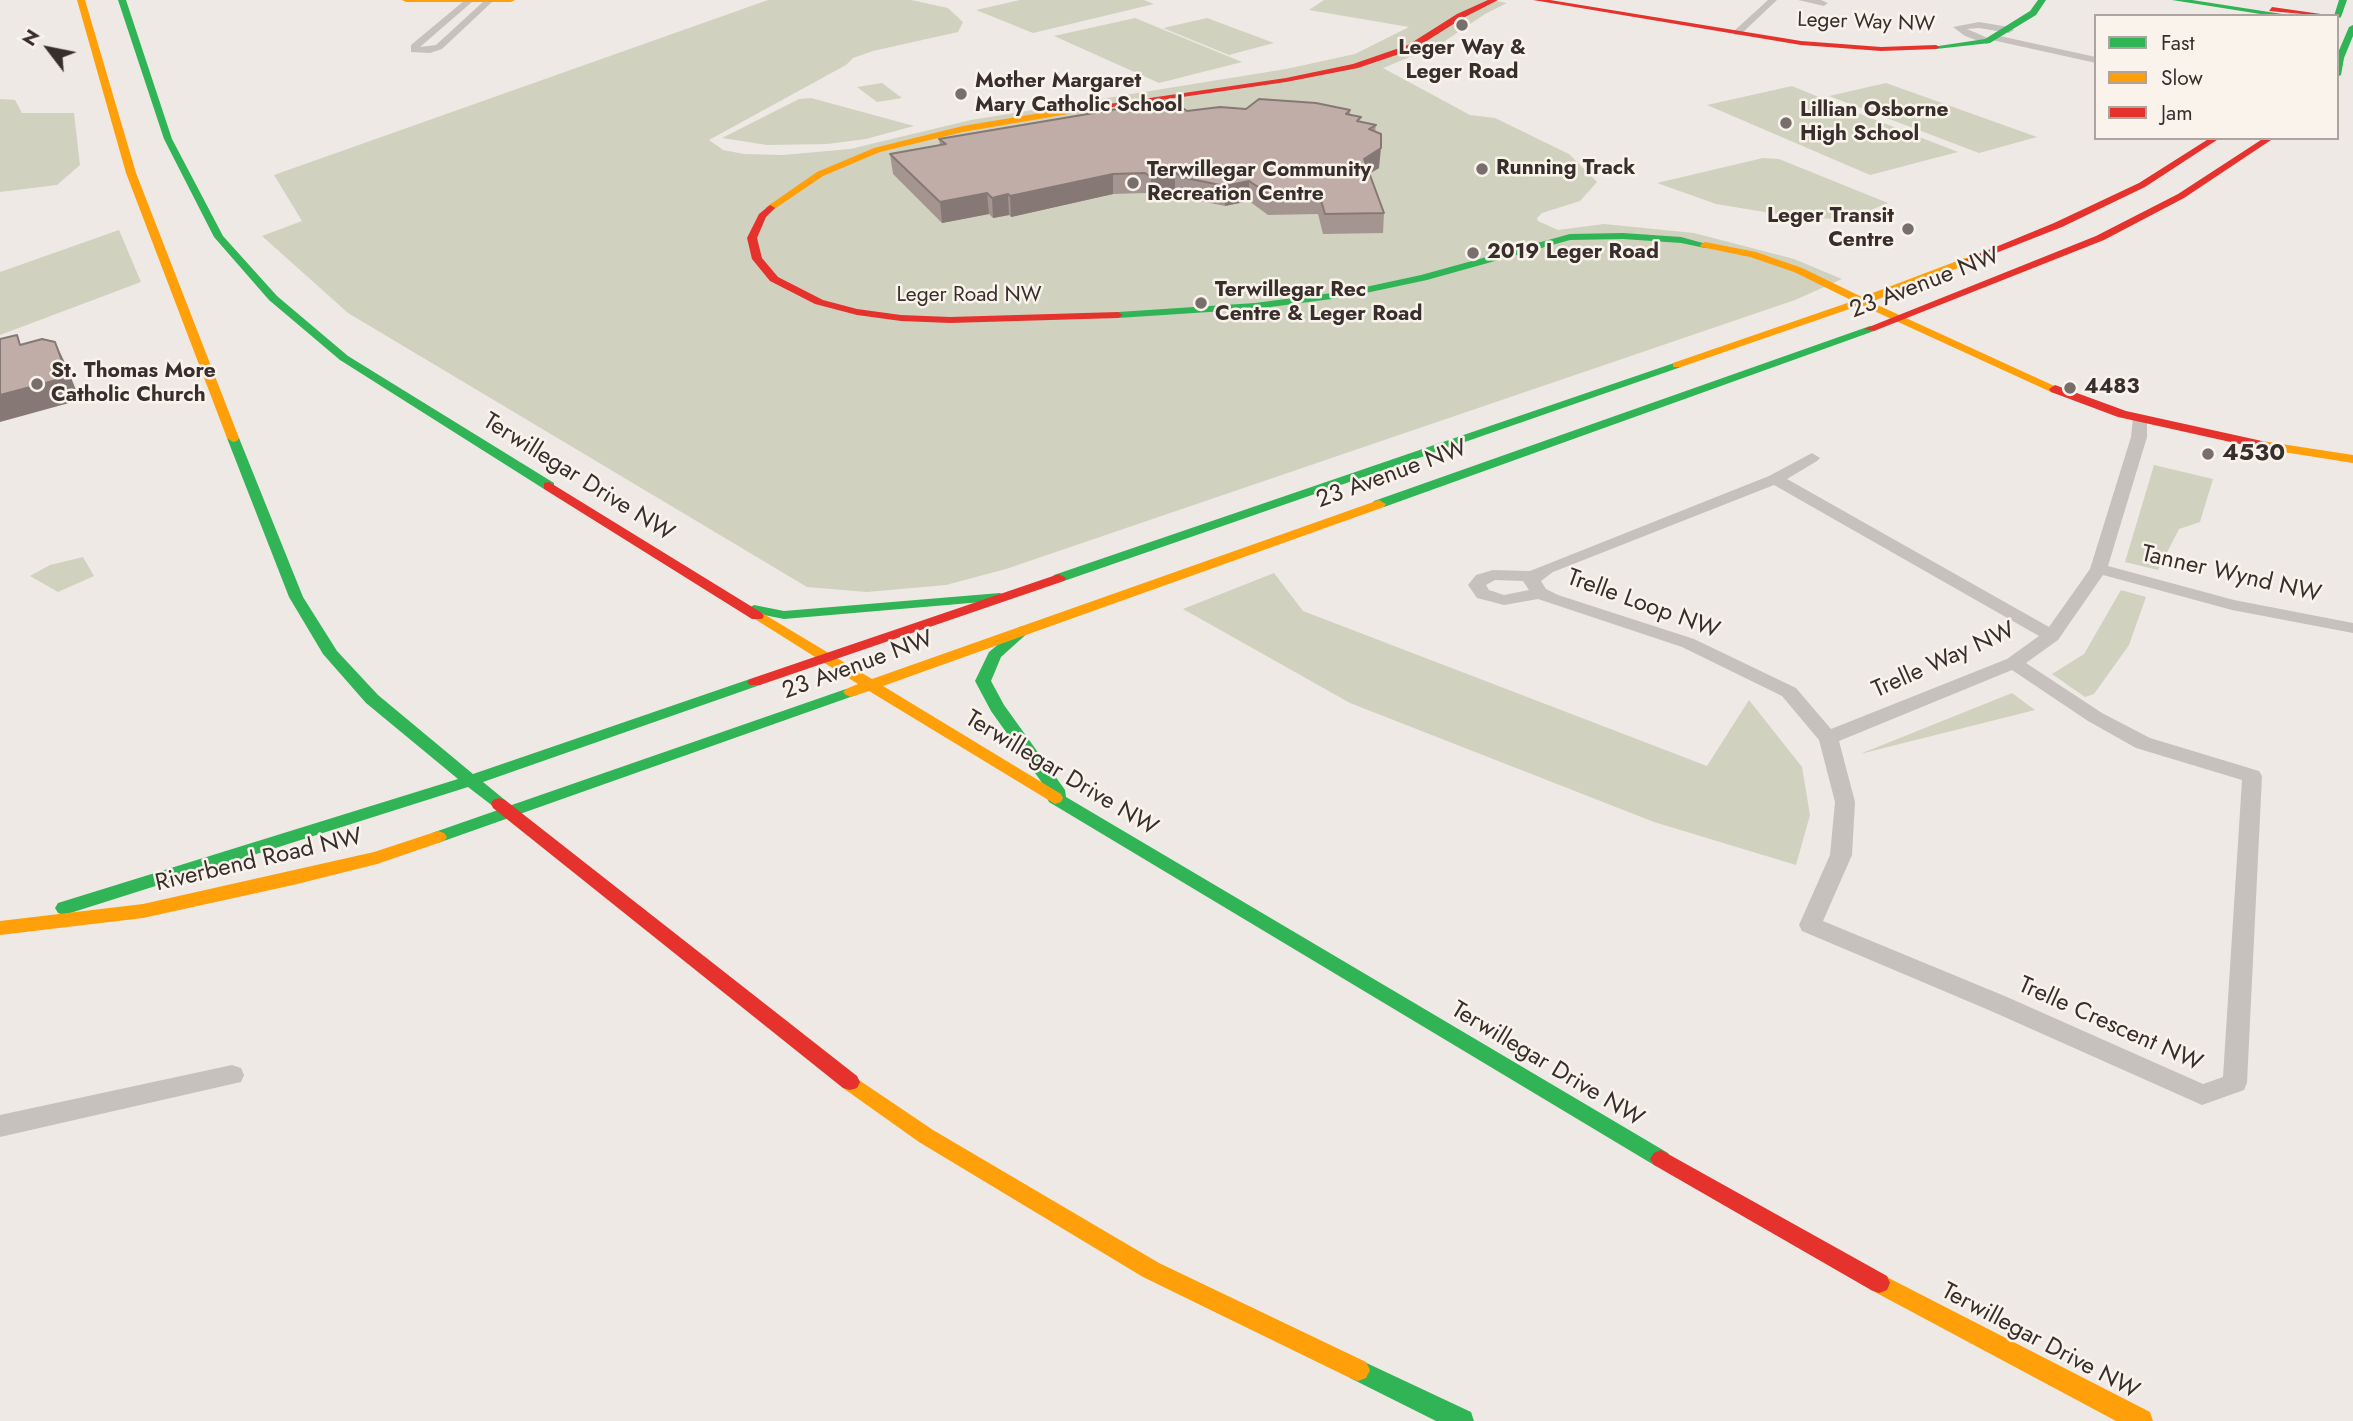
<!DOCTYPE html>
<html>
<head>
<meta charset="utf-8">
<style>
  body { margin:0 }
  #map { position:relative; width:2353px; height:1421px; overflow:hidden; background:#eee9e4; font-family:Jost,sans-serif }
  canvas { display:block }
  .legend { position:absolute; left:2094px; top:14px; width:245px; height:126px; box-sizing:border-box; background:#f9f3ec; border:2px solid #aca49f; margin:0; padding:9px 12px; list-style:none; font-size:21px; color:#382e2b }
  .legend li { display:flex; align-items:center; gap:14px; height:35px }
  .legend b { width:35px; border:2px solid #aca49f }
  .north { position:absolute; left:14px; top:14px; width:70px; height:70px; -webkit-text-stroke:5px #f9f3ec; paint-order:stroke; rotate:302deg; font-size:19px; font-weight:700; line-height:28px; text-align:center; color:#382e2b }
  .north::after { content:''; display:block; margin:auto; width:24px; height:32px; background:#382e2b; clip-path:polygon(50% 0,100% 100%,50% 72%,0 100%) }
</style>
</head>
<body>
<div id="map">
<canvas width="2353" height="1421"></canvas>
<ul class="legend">
<li><b style="height:9px;background:#30b455"></b>Fast</li>
<li><b style="height:9px;background:#ff9f0a"></b>Slow</li>
<li><b style="height:9px;background:#e5322d"></b>Jam</li>
</ul>
<div class="north">N</div>
</div>
<script>
const c = document.querySelector('canvas').getContext('2d');
c.lineJoin = 'round';
function paint(path, color) { c.fillStyle = color; c.fill(path, 'evenodd'); }
const shape = rows => new Path2D(rows.map(r => 'M' + r).join(''));
function stroke(path, color, width, dash) { c.strokeStyle = color; c.lineWidth = width; c.lineCap = dash ? 'butt' : 'round'; c.setLineDash(dash || []); c.stroke(path); }
function label(font, color, halo, rows, align = 'center') {
  c.font = font + ' Jost,sans-serif'; c.lineWidth = 5; c.setLineDash([]); c.textBaseline = 'middle'; c.strokeStyle = halo; c.fillStyle = color; for (const [text, x, y, turn = 0] of rows) {
    c.save(); c.translate(x, y); c.rotate((+turn || 0) * Math.PI / 180); c.textAlign = isNaN(turn) ? turn : align; if (halo) c.strokeText(text, 0, 0); c.fillText(text, 0, 0); c.restore();
  }
}
const green = shape([
  [768,0,911,0,948,8,963,22,958,32,873,51,853,58,846,65,709,140,723,150,744,154,783,155,850,149,971,120,1286,69,1355,54,1409,27,1309,10,1324,0,1491,0,1507,3,1485,14,1439,45,1383,68,1470,115,1495,118,1569,154,1597,182,1580,201,1542,213,1537,218,1538,221,1558,230,1604,224,1694,233,1794,259,1842,279,1795,300,1006,569,946,585,867,592,807,587,348,313,262,236,302,221,274,175],
  [1020,0,1144,0,1154,4,1033,33,976,10],
  [1135,18,1242,62,1159,83,1054,36],
  [1207,18,1274,43,1229,55,1163,28],
  [882,83,902,98,877,102,857,87],
  [1886,83,2037,137,1979,153,1829,96],
  [1792,86,1850,110,1958,152,1870,175,1707,105],
  [811,98,914,126,866,139,827,144,767,145,722,138,799,99],
  [0,99,15,100,22,113,74,113,80,165,57,185,0,192],
  [1763,158,1779,159,1888,203,1856,216,1834,219,1789,216,1716,204,1657,183],
  [119,230,141,282,0,335,0,272],
  [2154,465,2213,479,2200,522,2179,529,2158,570,2125,562],
  [83,557,94,576,58,592,30,576,50,565],
  [1274,573,1303,611,1707,766,1749,700,1802,767,1810,815,1796,865,1654,822,1350,703,1183,609],
  [2121,590,2146,597,2129,645,2094,694,2085,697,2052,674,2084,654],
  [2012,693,2035,710,1860,754]
]);
const street = shape([
  [465,0,472,2,420,47,436,45,485,0,492,2,442,49,430,53,411,52,411,45,465,0],
  [1768,0,1777,0,1740,35,1734,35,1734,31,1768,0],
  [1798,0,1821,0,1828,3,1824,6,1798,0],
  [1979,22,2009,27,2014,30,2009,33,1979,28,1967,29,1990,39,1992,41,1987,44,1965,36,1953,27,1979,22],
  [1995,35,2096,57,2096,63,1992,40,1992,36,1995,35],
  [2140,414,2147,418,2147,437,2108,566,2234,600,2353,623,2353,633,2232,610,2103,575,2058,640,2026,663,2102,713,2150,738,2259,771,2262,776,2247,1083,2244,1090,2202,1105,1991,1011,1802,931,1799,925,1830,855,1835,802,1819,740,1782,696,1682,647,1538,599,1504,605,1477,598,1468,585,1476,575,1493,570,1530,571,1769,476,1812,453,1820,458,1817,461,1787,479,2049,627,2090,569,2131,437,2133,418,2140,414],
  [1774,485,2039,636,2007,659,1831,729,1796,688,1694,639,1558,595,1546,589,1541,581,1553,572,1774,485],
  [1495,580,1523,581,1529,590,1504,595,1489,590,1486,585,1495,580],
  [2012,670,2088,721,2136,748,2242,780,2223,1077,2203,1084,2007,997,1823,921,1852,855,1855,802,1839,741,2012,670],
  [232,1065,241,1068,244,1075,241,1082,0,1137,0,1115,232,1065]
]);
const fast = shape([
  [118,0,126,0,172,139,223,236,277,296,348,356,554,483,554,489,544,489,340,360,269,300,214,237,164,139,118,0],
  [2038,0,2046,0,2036,15,1990,43,1936,49,1932,47,1985,39,2030,11,2038,0],
  [2172,0,2192,0,2295,16,2273,16,2172,0],
  [2339,0,2347,0,2341,17,2337,19,2337,16,2334,16,2339,0],
  [2353,25,2353,36,2344,58,2341,75,2337,77,2337,55,2349,27,2353,25],
  [1623,233,1681,237,1710,245,1705,248,1681,243,1623,239,1570,240,1427,280,1347,297,1255,309,1118,318,1113,315,1118,312,1255,303,1347,291,1421,275,1570,234,1623,233],
  [1870,326,1876,329,1874,331,1384,507,1374,507,1372,504,1374,501,1870,326],
  [1677,362,1683,365,1681,367,1064,581,1054,581,1052,578,1054,575,1677,362],
  [233,434,239,438,303,597,337,651,378,695,473,774,750,679,760,679,763,682,760,685,483,782,505,800,507,804,506,807,846,689,856,689,859,692,856,695,438,843,432,841,429,837,432,833,498,810,468,787,64,915,58,913,55,908,58,903,458,779,366,703,323,654,289,597,227,438,233,434],
  [1000,593,1007,597,1005,600,784,619,749,612,747,609,754,605,784,611,1000,593],
  [1024,626,1031,630,1001,657,991,681,1004,705,1065,790,1066,797,1668,1153,1672,1159,1668,1165,1661,1168,1654,1165,1049,802,1047,798,1050,794,991,711,975,681,989,652,1019,627,1024,626],
  [1358,1359,1471,1412,1474,1421,1436,1421,1350,1378,1346,1370,1350,1362,1358,1359]
]);
const slow = shape([
  [77,0,85,0,136,173,239,438,237,441,233,442,227,438,126,173,77,0],
  [402,0,515,0,511,2,406,2,402,0],
  [1106,102,1110,105,1109,107,963,132,880,152,823,176,773,210,765,208,817,172,874,148,963,126,1106,102],
  [1705,242,1756,252,1802,268,1862,297,1965,258,1973,258,1973,262,1871,302,2061,389,2055,393,2051,392,1861,305,1681,367,1673,367,1673,363,1853,301,1794,272,1750,257,1701,247,1700,245,1705,242],
  [2262,441,2353,455,2353,463,2258,448,2256,445,2262,441],
  [1379,500,1386,504,1384,507,883,686,1061,794,1063,798,1061,802,1055,804,869,691,851,697,846,695,843,692,846,689,858,684,750,616,752,613,762,613,872,679,1379,500],
  [438,831,444,833,447,837,444,841,377,864,293,885,143,918,0,935,0,921,143,904,374,852,438,831],
  [850,1074,933,1130,1159,1263,1366,1362,1370,1370,1366,1378,1358,1381,1350,1378,1143,1277,919,1142,843,1088,840,1082,843,1076,850,1074],
  [1879,1273,2150,1412,2153,1421,2116,1421,1871,1290,1868,1283,1871,1276,1879,1273]
]);
const jam = shape([
  [1488,0,1498,0,1463,18,1414,49,1358,68,1286,82,1106,108,1102,105,1286,78,1353,64,1408,45,1457,14,1488,0],
  [1533,0,1550,0,1801,41,1881,47,1936,45,1940,47,1936,49,1881,51,1801,45,1533,0],
  [2272,7,2321,14,2325,16,2269,11,2272,7],
  [2210,138,2220,138,2145,187,2062,227,1973,262,1964,260,2054,223,2139,183,2210,138],
  [2264,138,2274,138,2184,198,2104,240,1874,331,1864,329,2096,236,2178,194,2264,138],
  [770,205,775,208,766,217,757,238,762,258,778,277,823,300,857,309,901,315,950,317,1118,312,1123,315,1118,318,950,323,901,321,857,315,815,304,770,281,752,259,747,238,759,214,770,205],
  [2055,385,2126,411,2262,441,2268,445,2262,449,2118,417,2051,392,2049,389,2055,385],
  [549,482,762,613,764,616,762,619,752,619,544,489,544,483,549,482],
  [1059,574,1066,578,1064,581,760,685,750,685,747,682,750,679,1059,574],
  [499,798,505,800,857,1076,860,1082,857,1088,850,1090,843,1088,493,808,491,804,493,800,499,798],
  [1661,1150,1887,1276,1890,1283,1887,1290,1879,1293,1871,1290,1654,1165,1650,1159,1654,1153,1661,1150]
]);
const wall = shape([
  [1246,109,1350,110,1350,115,1361,122,1376,125,1375,132,1379,168,1369,174,1384,213,1383,233,1323,234,1318,214,1268,215,1249,201,1225,206,1181,197,1175,192,1151,197,1146,193,1113,194,1011,217,1009,215,993,218,989,214,942,223,893,174,890,154,940,145,939,139,1187,111]
]);
const shadedWall = shape([
  [1381,148,1379,168,1362,178,1364,159],
  [1175,172,1175,192,1151,197,1151,177],
  [1113,174,1113,194,1011,217,1010,196],
  [1249,181,1249,201,1225,206,1225,186],
  [987,193,989,214,942,223,940,202],
  [1008,194,1009,215,993,218,992,198],
  [55,342,66,365,80,400,0,422,0,395]
]);
const building = shape([
  [1259,99,1316,103,1350,110,1346,114,1361,117,1357,121,1376,125,1369,129,1381,134,1381,148,1364,159,1384,213,1325,214,1319,194,1269,194,1249,181,1225,186,1181,177,1175,172,1151,177,1145,173,1113,174,1010,196,1008,194,992,198,987,193,940,202,890,154,946,144,939,139,1171,100,1187,111,1220,107,1246,109,1259,99],
  [17,335,20,345,42,339,55,342,68,377,0,395,0,339,17,335]
]);
const markers = [
  [1462,25,7,"#786f6c"],
  [961,94,7,"#786f6c"],
  [1786,123,7,"#786f6c"],
  [1482,169,7,"#786f6c"],
  [1133,183,7,"#786f6c"],
  [1908,229,7,"#786f6c"],
  [1473,253,7,"#786f6c"],
  [1201,303,7,"#786f6c"],
  [37,384,7,"#786f6c"],
  [2070,388,7,"#786f6c"],
  [2208,454,7,"#786f6c"]
];
const farStreetnames = [
  ["Leger Way NW",1866,23,2],
  ["Leger Road NW",969,296]
];
const farPoinames = [
  ["Leger Way &",1462,49,"center"],
  ["Leger Road",1462,73,"center"],
  ["Mother Margaret",975,82],
  ["Mary Catholic School",975,106],
  ["Lillian Osborne",1800,111],
  ["High School",1800,135],
  ["Running Track",1496,169],
  ["Terwillegar Community",1147,171],
  ["Recreation Centre",1147,195],
  ["Leger Transit",1894,217,"right"],
  ["Centre",1894,241,"right"],
  ["2019 Leger Road",1487,253],
  ["Terwillegar Rec",1215,291],
  ["Centre & Leger Road",1215,315],
  ["St. Thomas More",51,372],
  ["Catholic Church",51,396],
  ["4483",2084,388]
];
const streetNames = [
  ["23 Avenue NW",1925,284,-21],
  ["23 Avenue NW",1392,475,-20],
  ["Terwillegar Drive NW",578,478,32],
  ["Tanner Wynd NW",2231,575,13],
  ["Trelle Loop NW",1643,605,20],
  ["Trelle Way NW",1944,661,-24],
  ["23 Avenue NW",858,666,-20],
  ["Terwillegar Drive NW",1061,774,31],
  ["Riverbend Road NW",259,861,-13],
  ["Trelle Crescent NW",2110,1025,24],
  ["Terwillegar Drive NW",1547,1065,31],
  ["Terwillegar Drive NW",2040,1342,28]
];
const poiNames = [
  ["4530",2222,454]
];
paint(green, '#d0d2bf');
paint(street, '#c7c1bd');
paint(fast, '#30b455');
paint(slow, '#ff9f0a');
paint(jam, '#e5322d');
paint(wall, '#a59590');
paint(shadedWall, '#867975');
paint(building, '#c0ada7');
stroke(building, '#867975', 2);
for (const [x, y, r, color] of markers) { const dot = new Path2D(); dot.arc(x, y, r, 0, 2 * Math.PI); c.fillStyle = color; c.fill(dot); stroke(dot, '#f9f3ec', 2.5); }
label('21px', '#382e2b', '#f9f3ec', farStreetnames);
label('bold 21px', '#382e2b', '#f9f3ec', farPoinames, 'left');
label('24px', '#382e2b', '#f9f3ec', streetNames);
label('bold 24px', '#382e2b', '#f9f3ec', poiNames, 'left');
</script>
</body>
</html>
